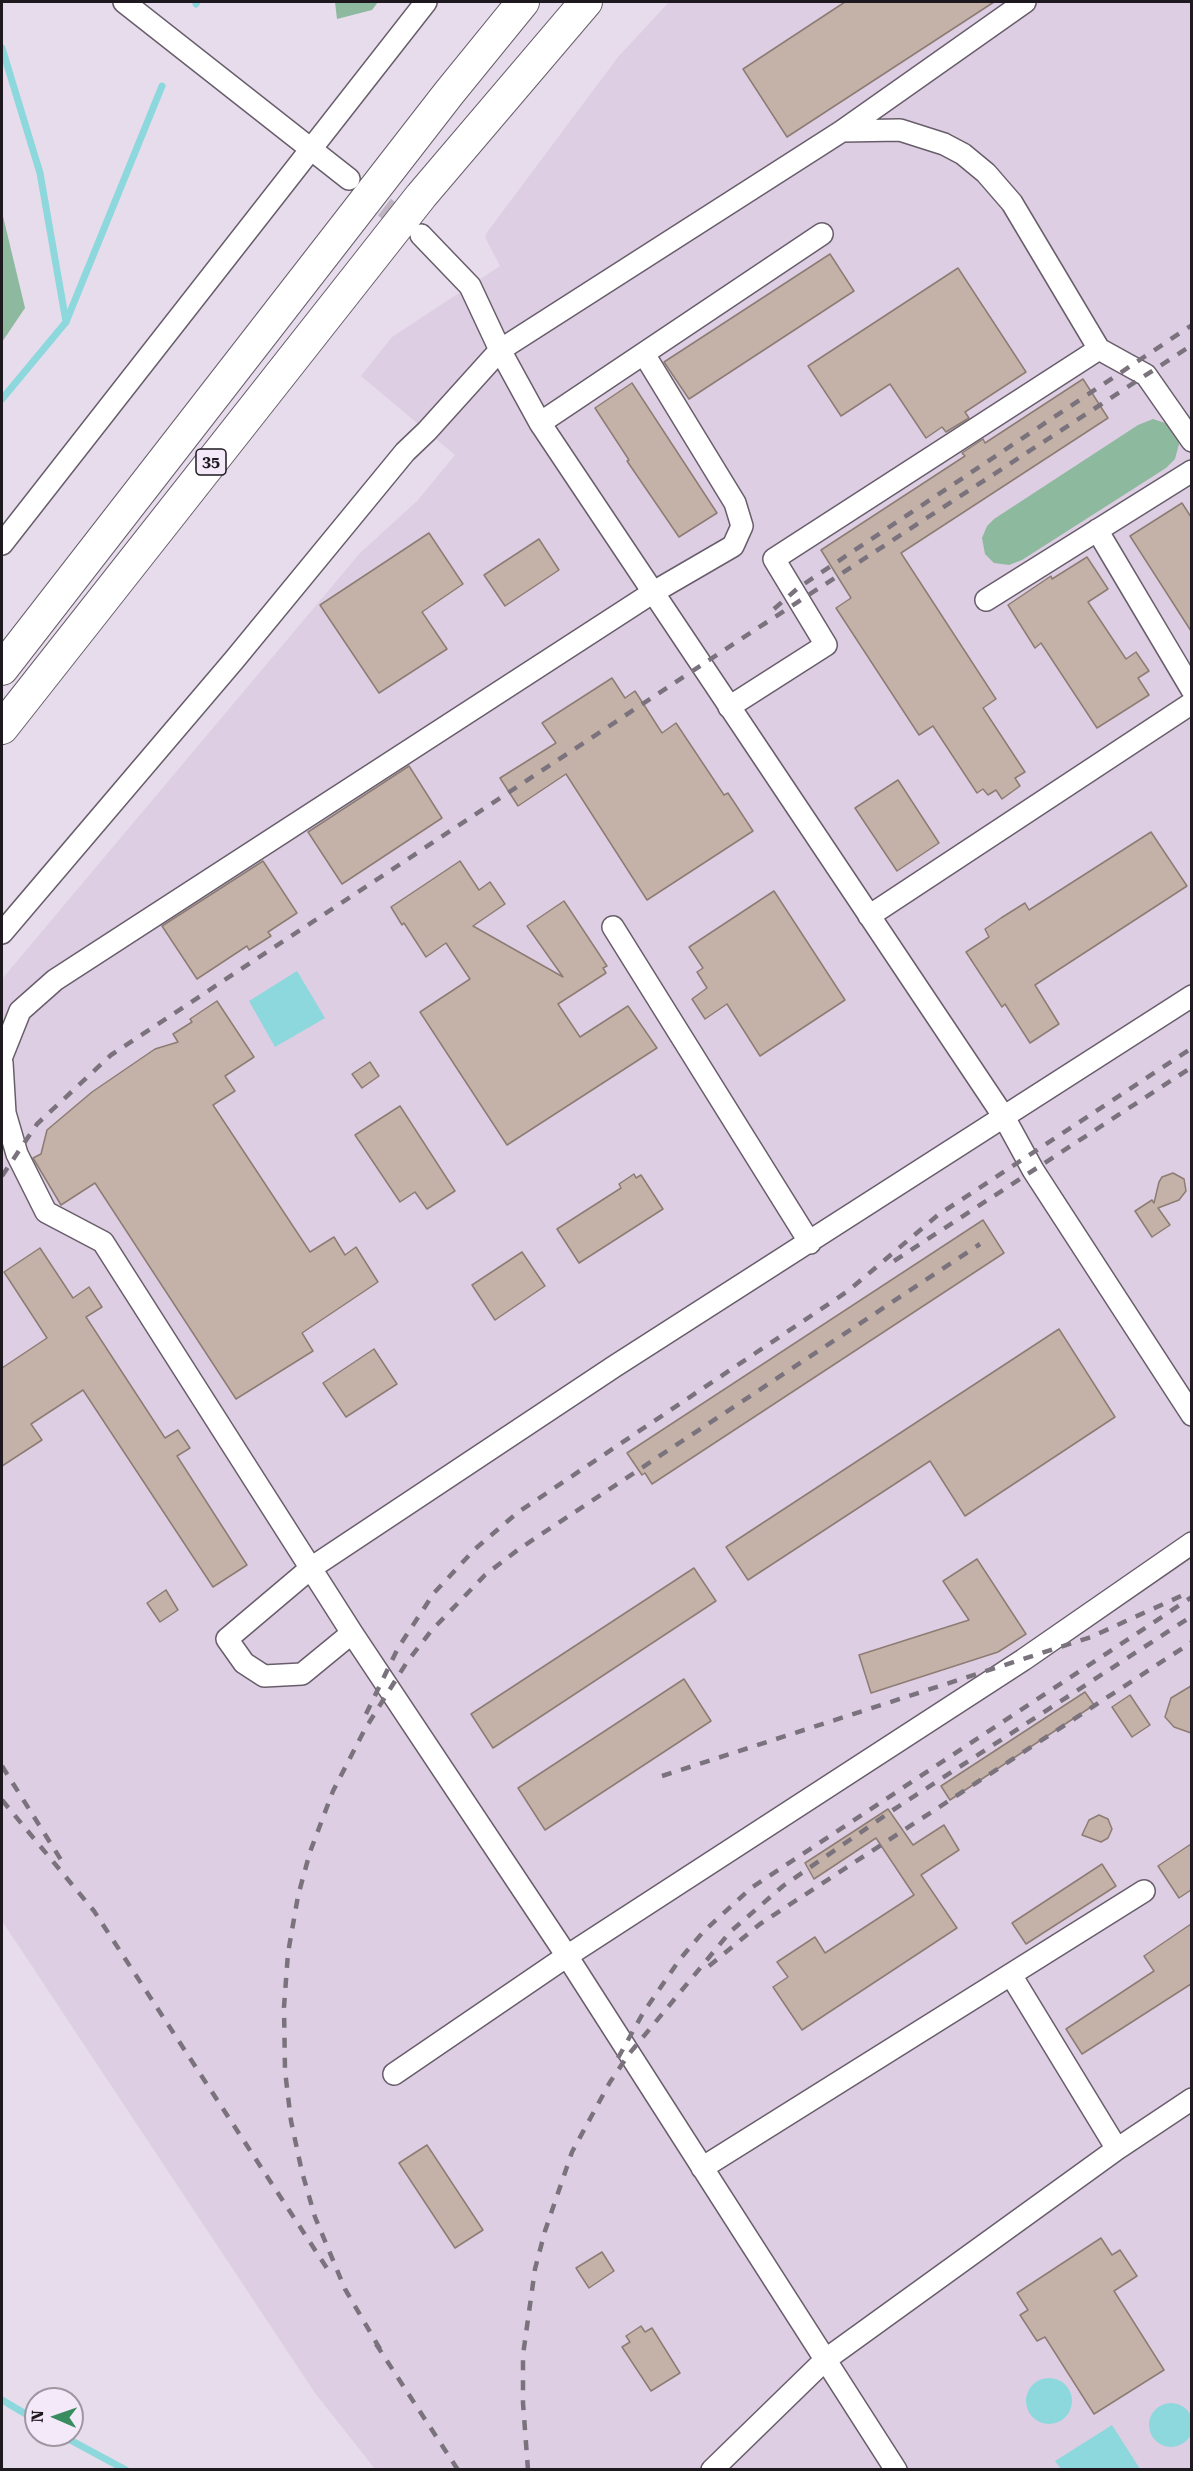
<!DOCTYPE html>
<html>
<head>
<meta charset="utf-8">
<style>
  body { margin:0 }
  #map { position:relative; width:1193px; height:2471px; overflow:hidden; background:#e7dceb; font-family:"Roboto Serif",serif }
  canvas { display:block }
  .frame { position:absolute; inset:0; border:3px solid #1d191f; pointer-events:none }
  .north { position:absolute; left:24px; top:2387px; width:60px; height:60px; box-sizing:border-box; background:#f4e9f8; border:2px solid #9e96a1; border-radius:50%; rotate:272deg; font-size:16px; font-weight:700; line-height:24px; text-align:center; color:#1d191f }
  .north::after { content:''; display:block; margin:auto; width:21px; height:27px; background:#388c5f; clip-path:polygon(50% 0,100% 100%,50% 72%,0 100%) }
</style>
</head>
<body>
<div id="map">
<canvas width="1193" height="2471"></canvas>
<div class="frame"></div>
<div class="north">N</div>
</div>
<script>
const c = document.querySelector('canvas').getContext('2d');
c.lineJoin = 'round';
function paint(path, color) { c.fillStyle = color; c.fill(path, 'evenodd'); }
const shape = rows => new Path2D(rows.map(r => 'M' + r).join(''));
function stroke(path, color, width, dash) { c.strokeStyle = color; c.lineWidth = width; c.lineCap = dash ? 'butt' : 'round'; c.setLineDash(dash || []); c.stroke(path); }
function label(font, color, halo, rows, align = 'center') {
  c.font = font + ' "Roboto Serif",serif'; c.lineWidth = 5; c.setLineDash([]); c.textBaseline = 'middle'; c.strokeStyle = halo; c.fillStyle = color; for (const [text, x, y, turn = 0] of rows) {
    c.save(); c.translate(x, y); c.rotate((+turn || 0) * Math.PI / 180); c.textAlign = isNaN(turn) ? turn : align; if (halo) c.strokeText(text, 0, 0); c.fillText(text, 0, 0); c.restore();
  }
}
const built = shape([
  [669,2,1191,2,1191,2469,375,2469,315,2393,2,1921,2,979,360,553,417,501,455,455,361,376,392,337,500,266,485,237,488,231,618,57]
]);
const green = shape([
  [335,2,378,2,372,10,337,19],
  [2,212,25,308,2,342],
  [1153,419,1168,424,1176,433,1179,444,1175,459,1166,468,1022,560,1009,565,994,563,985,554,982,538,987,526,994,519,1138,425]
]);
const water = shape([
  [297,971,325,1018,275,1047,249,1001],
  '1026 2401a23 23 0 1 1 46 0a23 23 0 1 1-46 0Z',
  '1149 2425a22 22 0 1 1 44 0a22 22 0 1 1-44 0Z',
  [1112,2425,1140,2469,1061,2469,1055,2461]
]);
const stream = shape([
  [196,4,197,2],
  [2,48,40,173,66,322],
  [2,399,66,322,162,86],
  [2,2400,36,2420],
  [61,2435,126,2470]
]);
const building = shape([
  [845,2,994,2,787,137,743,69,845,2],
  [830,254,854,291,689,399,664,362,830,254],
  [958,268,1026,372,965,412,969,418,946,432,942,427,926,438,890,384,841,416,808,366,958,268],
  [1083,379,1108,418,901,553,996,699,983,708,1025,772,1015,778,1020,786,1002,799,996,790,988,795,983,789,977,793,933,726,919,735,836,608,851,598,821,550,965,456,962,453,983,439,985,443,1083,379],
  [632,383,717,513,679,537,627,461,629,460,595,408,632,383],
  [1182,503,1191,517,1191,631,1130,536,1182,503],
  [429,533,463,584,422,612,447,649,379,693,320,605,429,533],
  [539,539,559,570,505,606,484,575,539,539],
  [1087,557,1108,589,1088,602,1126,659,1136,652,1149,671,1138,678,1149,695,1097,728,1041,643,1035,648,1008,605,1051,576,1052,579,1087,557],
  [612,678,625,698,635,691,662,733,676,723,724,795,728,793,753,831,647,900,566,774,518,806,500,778,556,743,542,723,612,678],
  [409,766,442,818,342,884,308,832,409,766],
  [898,780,939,843,897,871,855,808,898,780],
  [1151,832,1187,886,1035,985,1059,1024,1030,1043,1005,1004,1002,1007,966,952,989,937,985,929,1001,918,1025,903,1029,910,1151,832],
  [263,861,297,913,268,932,271,936,249,950,247,946,197,979,162,926,263,861],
  [460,861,479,890,490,882,505,904,473,926,563,977,527,926,564,901,607,966,603,968,606,973,558,1004,580,1037,628,1006,657,1048,507,1145,420,1012,470,979,446,943,426,957,404,923,402,925,391,907,460,861],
  [774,891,845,1000,760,1056,727,1004,705,1019,692,999,707,988,697,972,703,968,689,947,774,891],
  [217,1001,254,1057,225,1076,235,1091,213,1105,310,1252,334,1237,345,1255,356,1247,378,1282,302,1333,313,1351,236,1399,95,1183,61,1205,33,1158,41,1154,47,1130,92,1092,155,1049,178,1042,173,1034,192,1022,190,1019,217,1001],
  [370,1062,379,1076,362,1088,352,1074,370,1062],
  [400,1106,455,1191,427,1209,415,1192,400,1202,355,1135,400,1106],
  [1173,1173,1184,1179,1186,1191,1179,1200,1158,1208,1170,1225,1152,1237,1135,1211,1152,1200,1154,1203,1159,1182,1162,1177,1173,1173],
  [634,1174,636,1178,641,1175,663,1209,579,1263,557,1229,621,1188,619,1184,634,1174],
  [983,1220,1004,1253,652,1484,645,1473,642,1475,627,1453,983,1220],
  [40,1248,73,1298,89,1287,102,1307,86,1317,165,1438,178,1430,190,1448,177,1456,247,1565,213,1587,83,1390,31,1424,42,1440,2,1466,2,1368,47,1338,4,1272,40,1248],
  [522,1252,545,1286,495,1320,472,1285,522,1252],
  [1059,1329,1115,1417,965,1516,930,1461,748,1580,726,1547,1059,1329],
  [374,1349,397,1384,346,1417,323,1383,374,1349],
  [977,1559,1026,1634,998,1652,871,1693,859,1655,969,1620,943,1581,977,1559],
  [694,1568,716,1601,493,1748,471,1714,694,1568],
  [166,1590,178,1610,160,1622,147,1603,166,1590],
  [684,1679,711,1721,545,1830,518,1788,684,1679],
  [1191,1686,1191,1733,1174,1727,1165,1717,1171,1698,1191,1686],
  [1085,1692,1094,1705,950,1800,941,1786,1085,1692],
  [1130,1695,1150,1725,1132,1737,1112,1707,1130,1695],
  [888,1809,913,1845,944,1825,959,1850,921,1875,957,1928,802,2030,773,1987,788,1977,777,1962,815,1937,825,1953,914,1895,876,1838,814,1879,805,1863,888,1809],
  [1099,1815,1108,1819,1112,1829,1108,1838,1101,1842,1082,1835,1089,1820,1099,1815],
  [1191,1844,1191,1890,1179,1898,1158,1866,1191,1844],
  [1102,1864,1116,1886,1026,1944,1012,1923,1102,1864],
  [1191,1924,1191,1984,1082,2054,1066,2029,1154,1971,1144,1956,1191,1924],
  [427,2145,483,2230,455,2248,399,2163,427,2145],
  [1101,2238,1112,2255,1120,2250,1137,2276,1114,2291,1164,2370,1094,2414,1045,2337,1037,2341,1020,2315,1028,2310,1017,2293,1101,2238],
  [602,2252,614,2271,589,2288,576,2268,602,2252],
  [641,2326,645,2332,652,2328,680,2373,651,2391,622,2347,630,2342,626,2336,641,2326]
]);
const minorTunnel = shape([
  [360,188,411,228]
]);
const minor = shape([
  [124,2,349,179],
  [842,131,1025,2],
  [421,235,470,286,500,350,540,423,1004,1117,1033,1170,1192,1415],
  [540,423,822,234],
  [1097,530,1192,690],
  [2,544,426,2],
  [986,600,1192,471],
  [729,707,826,645,774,559,1099,349],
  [869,916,1192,703],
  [613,927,810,1243],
  [2,933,235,659,405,452,427,431,500,350,842,131,900,130,944,144,963,154,986,173,1012,203,1099,349,1146,375,1192,441],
  [2,1056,20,1011,55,980,652,593,733,546,742,526,735,503,644,354],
  [2,1063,5,1113,17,1154,46,1212,103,1242,352,1633,567,1956,896,2470],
  [352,1633,302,1674,264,1676,244,1663,227,1639,311,1568,615,1366,1192,996],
  [1011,1975,1117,2149],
  [394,2074,567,1956,1023,1660,1192,1543],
  [702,2168,1144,1891],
  [712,2470,825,2360,1117,2149,1192,2099]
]);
const highway = shape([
  [2,669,449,93,523,2],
  [2,728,421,196,586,2]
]);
const rail = shape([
  [774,609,798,588,1192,325],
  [2,1176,37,1124,111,1055,738,641,1192,345],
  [894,1261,1192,1067],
  [366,1714,398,1648,434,1593,475,1549,517,1513,848,1291,938,1215,1192,1048],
  [2,1766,63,1863],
  [662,1776,1091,1637,1181,1596],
  [2,1800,94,1911,332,2276],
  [709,1966,760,1924,1192,1642],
  [618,2058,643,2013,680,1959,704,1931,751,1888,1192,1597],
  [376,2344,458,2470],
  [380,2349,345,2289,315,2217,302,2172,291,2121,285,2071,284,2007,288,1953,298,1896,310,1852,333,1791,365,1729,407,1662,431,1631,485,1575,519,1549,980,1244],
  [528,2470,523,2403,523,2355,535,2269,545,2231,572,2152,610,2082,629,2054,730,1932,783,1886,893,1810,1192,1616]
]);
const shields = [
  [211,462,30]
];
const shieldNames = [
  ["35",211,462]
];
paint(built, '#decee3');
paint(green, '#8db99e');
paint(water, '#8cd8dd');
stroke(stream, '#8cd8dd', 7);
paint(building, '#c4b2a9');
stroke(building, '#8c7c74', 1.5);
stroke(minorTunnel, '#bfb5c2', 21, [21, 10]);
stroke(minor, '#685e6b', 24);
stroke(highway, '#685e6b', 34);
stroke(minor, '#fff', 21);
stroke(highway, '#fff', 32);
stroke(rail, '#7a737d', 4.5, [10, 10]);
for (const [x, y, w] of shields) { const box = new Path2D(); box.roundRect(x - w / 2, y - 13, w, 26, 4.5); c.fillStyle = '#f4e9f8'; c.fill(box); stroke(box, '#1d191f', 1.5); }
label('bold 16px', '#1d191f', null, shieldNames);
</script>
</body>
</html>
